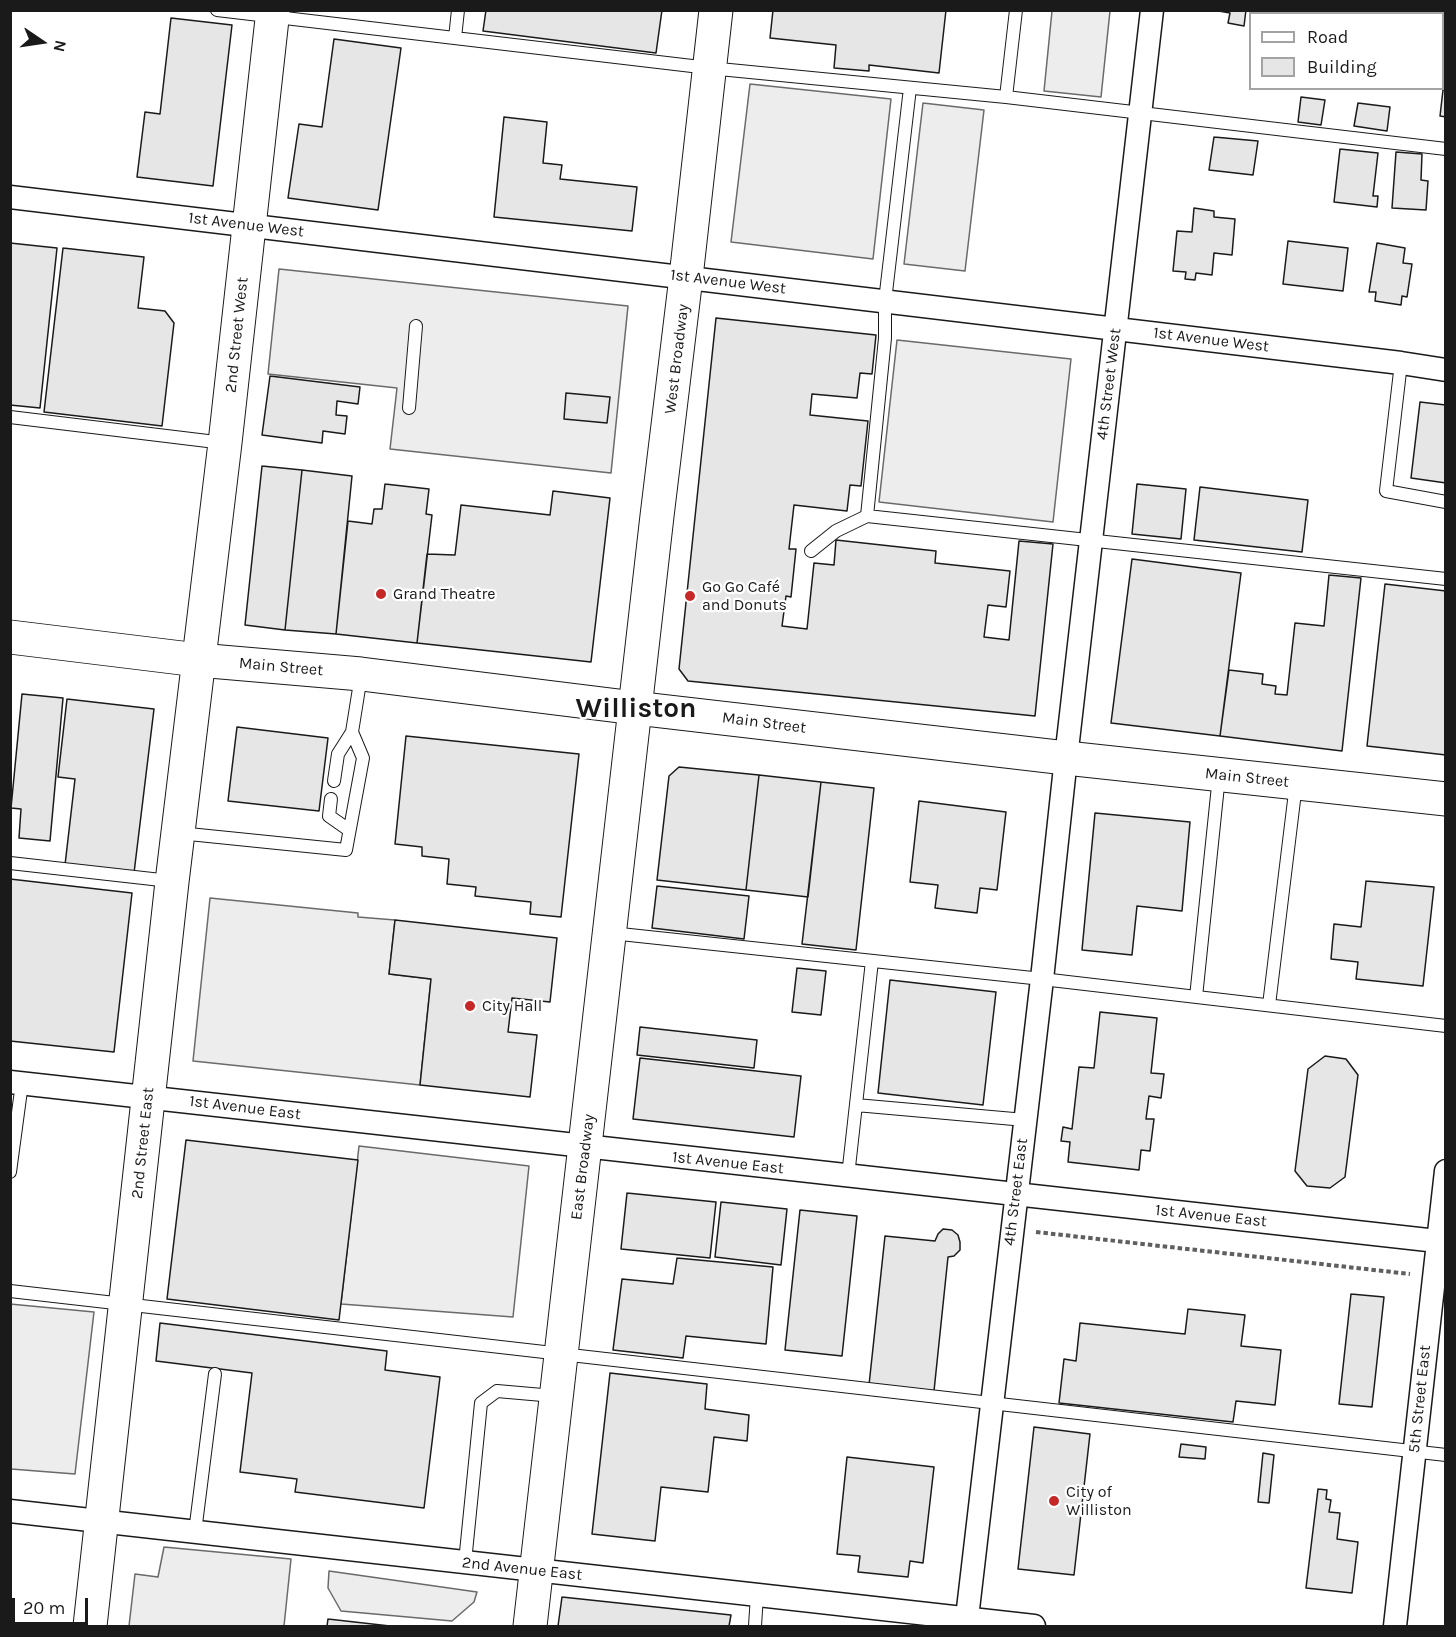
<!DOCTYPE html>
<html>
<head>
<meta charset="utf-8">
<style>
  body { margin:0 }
  #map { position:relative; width:1456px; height:1637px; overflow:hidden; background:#fff; font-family:Karla,sans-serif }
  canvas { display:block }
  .frame { position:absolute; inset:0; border:12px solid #1a1a1a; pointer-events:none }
  .legend { position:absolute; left:1249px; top:12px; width:195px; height:78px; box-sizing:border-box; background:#fff; border:2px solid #a3a3a3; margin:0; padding:8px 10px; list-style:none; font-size:18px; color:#1a1a1a }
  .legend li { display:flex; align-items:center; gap:12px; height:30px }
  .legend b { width:30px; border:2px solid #a3a3a3 }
  .north { position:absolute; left:12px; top:12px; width:60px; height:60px; -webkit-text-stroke:4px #fff; paint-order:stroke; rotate:103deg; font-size:16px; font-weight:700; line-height:24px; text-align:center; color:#1a1a1a }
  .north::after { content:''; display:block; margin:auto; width:21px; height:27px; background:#1a1a1a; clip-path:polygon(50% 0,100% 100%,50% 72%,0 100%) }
  .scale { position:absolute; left:12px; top:1598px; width:76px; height:27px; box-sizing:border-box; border:3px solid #1a1a1a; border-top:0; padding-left:8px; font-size:18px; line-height:21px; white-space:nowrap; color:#1a1a1a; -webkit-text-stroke:4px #fff; paint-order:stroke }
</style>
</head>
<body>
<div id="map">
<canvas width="1456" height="1637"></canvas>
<div class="frame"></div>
<ul class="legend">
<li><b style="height:8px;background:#fff"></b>Road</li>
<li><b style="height:16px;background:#e6e6e6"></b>Building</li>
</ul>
<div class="north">N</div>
<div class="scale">20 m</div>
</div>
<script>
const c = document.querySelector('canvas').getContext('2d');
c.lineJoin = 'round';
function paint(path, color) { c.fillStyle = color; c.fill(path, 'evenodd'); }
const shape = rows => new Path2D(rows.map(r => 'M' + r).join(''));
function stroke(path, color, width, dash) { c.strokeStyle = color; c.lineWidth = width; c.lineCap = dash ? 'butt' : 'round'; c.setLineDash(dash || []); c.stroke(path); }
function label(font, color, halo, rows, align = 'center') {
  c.font = font + ' Karla,sans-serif'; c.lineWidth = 4.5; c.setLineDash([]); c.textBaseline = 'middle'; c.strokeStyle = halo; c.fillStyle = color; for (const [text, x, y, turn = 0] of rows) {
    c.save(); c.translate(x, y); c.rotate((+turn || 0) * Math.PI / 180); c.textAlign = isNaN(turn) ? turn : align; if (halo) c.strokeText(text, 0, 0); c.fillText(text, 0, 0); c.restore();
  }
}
const built = shape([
  [1052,11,1110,11,1101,97,1044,91,1052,11],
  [750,84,891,99,873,259,731,242,750,84],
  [923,103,984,110,965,271,904,264,923,103],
  [279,269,628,306,611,473,390,449,397,388,268,374,279,269],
  [897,340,1071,359,1053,522,879,502,897,340],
  [210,898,358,913,358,917,395,920,389,974,431,979,420,1085,193,1061,210,898],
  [359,1146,529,1166,513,1317,341,1304,359,1146],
  [10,1304,94,1312,75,1474,11,1469,10,1304],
  [164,1547,291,1559,284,1626,129,1626,135,1574,158,1577,164,1547],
  [329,1571,477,1592,474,1602,452,1621,341,1611,328,1588,329,1571]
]);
const building = shape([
  [486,10,662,10,656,53,483,31,486,10],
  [773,10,946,10,939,73,869,65,869,71,834,68,836,45,770,38,773,10],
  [1213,10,1246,10,1244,26,1228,23,1230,13,1213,10],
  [1287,10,1323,10,1322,14,1287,14,1287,10],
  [1356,10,1391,10,1390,14,1355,14,1356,10],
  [1422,10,1446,10,1446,60,1442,60,1442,14,1421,14,1422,10],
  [171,18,232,25,213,186,137,177,145,112,160,114,171,18],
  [334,39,401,48,378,210,288,198,299,124,322,127,334,39],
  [1443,90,1446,90,1446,117,1440,116,1443,90],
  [1301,97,1325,100,1321,125,1298,122,1301,97],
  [1358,103,1390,107,1387,131,1354,126,1358,103],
  [504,117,547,122,543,163,562,165,560,179,637,187,632,231,494,217,504,117],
  [1214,137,1258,141,1253,175,1209,170,1214,137],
  [1340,149,1378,153,1373,196,1378,196,1377,207,1334,202,1340,149],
  [1396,152,1422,154,1421,180,1428,181,1426,210,1392,208,1396,152],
  [1194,208,1214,211,1214,217,1235,219,1232,255,1214,253,1212,275,1196,273,1195,280,1185,279,1186,272,1173,271,1177,231,1192,232,1194,208],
  [1288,241,1348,248,1343,291,1283,284,1288,241],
  [10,243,57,248,40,408,10,405,10,243],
  [1377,243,1405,248,1403,263,1412,264,1407,297,1402,296,1401,305,1375,301,1376,292,1369,292,1377,243],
  [63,248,144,257,138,308,165,311,174,323,162,426,44,412,63,248],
  [716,318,876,335,872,374,860,373,857,398,812,394,810,415,868,421,861,486,850,485,847,511,794,505,789,549,796,549,791,597,786,596,782,626,807,629,814,563,834,565,836,540,936,551,935,563,1010,571,1006,607,988,605,984,637,1009,640,1019,541,1053,544,1035,716,688,681,679,669,716,318],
  [270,376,360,387,358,404,337,401,336,415,347,416,345,434,323,431,322,443,262,435,270,376],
  [566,393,610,397,607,423,564,419,566,393],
  [1420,402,1446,405,1446,483,1411,478,1420,402],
  [262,466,302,470,285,630,245,625,262,466],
  [302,470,352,476,336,634,285,630,302,470],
  [385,484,429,489,426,514,432,515,417,643,336,634,348,521,372,524,374,509,382,509,385,484],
  [1137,484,1186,489,1181,539,1132,534,1137,484],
  [1200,487,1308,500,1302,552,1194,540,1200,487],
  [553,491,610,498,591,662,417,643,427,554,455,555,461,505,550,515,553,491],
  [1132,559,1241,573,1220,736,1111,723,1132,559],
  [1329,575,1361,578,1342,751,1220,736,1229,670,1263,674,1262,684,1276,686,1275,694,1287,695,1295,623,1324,626,1329,575],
  [1385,584,1446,591,1446,755,1367,746,1385,584],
  [22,694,63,698,50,841,19,838,21,809,11,808,22,694],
  [67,699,154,709,134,873,65,865,75,779,58,777,67,699],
  [237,727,328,738,319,811,228,801,237,727],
  [406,736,579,754,561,917,530,914,531,902,475,896,476,887,447,884,449,859,422,856,422,847,395,844,406,736],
  [679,767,759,775,746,890,657,880,669,776,679,767],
  [759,775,821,782,808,897,746,890,759,775],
  [821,782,874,788,856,950,802,944,821,782],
  [919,801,1006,812,997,890,980,888,977,913,935,908,938,885,910,882,919,801],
  [1095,813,1190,822,1182,911,1137,906,1132,955,1082,950,1095,813],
  [10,879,132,893,114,1052,10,1041,10,879],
  [1366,881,1434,887,1423,986,1356,979,1358,962,1331,959,1334,924,1361,927,1366,881],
  [657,886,749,896,744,939,652,928,657,886],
  [395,920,557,938,550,1002,512,998,508,1032,537,1035,530,1097,420,1085,431,979,389,974,395,920],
  [797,968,826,971,821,1015,792,1012,797,968],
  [890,980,996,992,983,1105,878,1093,890,980],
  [1100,1012,1157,1018,1151,1073,1164,1074,1161,1098,1149,1096,1146,1119,1154,1119,1150,1151,1141,1150,1139,1170,1068,1162,1070,1142,1061,1141,1063,1127,1072,1129,1079,1067,1094,1068,1100,1012],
  [640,1027,757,1040,754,1068,637,1055,640,1027],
  [1325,1056,1346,1059,1358,1075,1345,1177,1330,1188,1307,1186,1295,1171,1308,1069,1325,1056],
  [640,1058,801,1076,794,1137,633,1119,640,1058],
  [186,1140,358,1160,339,1320,167,1299,186,1140],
  [627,1193,716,1202,710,1258,621,1249,627,1193],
  [721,1202,787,1209,781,1265,715,1257,721,1202],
  [800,1210,857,1216,842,1356,785,1350,800,1210],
  [943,1229,952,1230,958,1235,960,1242,960,1250,954,1256,948,1257,934,1391,869,1385,885,1236,935,1241,938,1234,943,1229],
  [677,1258,773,1267,766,1344,686,1336,683,1358,613,1350,622,1279,673,1284,677,1258],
  [1351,1294,1384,1297,1372,1407,1339,1404,1351,1294],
  [1188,1309,1245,1315,1241,1346,1281,1350,1275,1405,1236,1401,1233,1422,1059,1403,1064,1359,1076,1361,1080,1323,1185,1334,1188,1309],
  [160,1323,387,1351,385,1370,440,1377,424,1508,295,1492,297,1479,240,1472,252,1373,156,1361,160,1323],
  [610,1373,707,1384,705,1409,749,1415,747,1441,714,1437,708,1492,661,1487,655,1541,592,1534,610,1373],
  [1034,1427,1090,1434,1074,1575,1018,1569,1034,1427],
  [1181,1444,1206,1447,1205,1459,1179,1457,1181,1444],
  [1263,1453,1274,1455,1269,1503,1258,1502,1263,1453],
  [847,1457,934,1467,923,1563,910,1561,908,1577,858,1572,860,1556,837,1554,847,1457],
  [1318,1489,1327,1490,1326,1499,1331,1500,1329,1512,1340,1513,1337,1539,1358,1542,1352,1593,1306,1588,1318,1489],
  [562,1597,731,1615,729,1626,558,1626,562,1597],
  [328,1619,390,1626,327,1626,328,1619]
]);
const path = shape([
  [1036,1232,1410,1274]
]);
const lane = shape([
  [217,10,709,68,1006,97,1446,149],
  [455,38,458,10],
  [1006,97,1016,10],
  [1401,363,1386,491,1446,502],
  [409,408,416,326],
  [10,417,224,443],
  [867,516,885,338,885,301,910,88],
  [811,551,836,531,867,516,1446,579],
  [334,781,338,754,352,732,361,676],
  [331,799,329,816,349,830],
  [179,833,346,850,363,758,352,732],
  [10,863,170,881],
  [611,933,1042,979,1446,1026],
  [1196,997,1219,776],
  [1269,1005,1296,784],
  [856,1105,1025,1120],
  [10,1172,22,1083],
  [848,1176,872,961],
  [10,1291,1446,1455],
  [195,1532,215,1374],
  [465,1562,481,1403,497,1391,554,1396],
  [755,1626,757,1595]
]);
const street = shape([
  [10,197,1401,363,1446,370],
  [10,1082,1446,1242],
  [10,1511,1034,1626],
  [966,1626,1042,979,1066,758,1152,10],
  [1395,1626,1446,1171]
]);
const secondary = shape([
  [90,1626,172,882,225,443,273,10],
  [530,1626,657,516,686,277,716,10]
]);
const primary = shape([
  [10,637,198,660,361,674,635,708,1066,758,1446,799]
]);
const markers = [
  [381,594,6,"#c62828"],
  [690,596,6,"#c62828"],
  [470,1006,6,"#c62828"],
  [1054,1501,6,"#c62828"]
];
const streetNames = [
  ["1st Avenue West",246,225,7],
  ["1st Avenue West",728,282,7],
  ["2nd Street West",237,335,-84],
  ["1st Avenue West",1211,340,7],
  ["West Broadway",677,359,-83],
  ["4th Street West",1109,384,-83],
  ["Main Street",281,667,5],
  ["Main Street",764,723,7],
  ["Main Street",1247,778,6],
  ["1st Avenue East",245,1108,7],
  ["2nd Street East",143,1143,-84],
  ["1st Avenue East",728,1163,6],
  ["East Broadway",583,1167,-83],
  ["4th Street East",1016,1192,-83],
  ["1st Avenue East",1211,1216,6],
  ["5th Street East",1420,1399,-84],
  ["2nd Avenue East",522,1569,6]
];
const poiNames = [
  ["Go Go Café",702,587],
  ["and Donuts",702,605],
  ["Grand Theatre",393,594],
  ["City Hall",482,1006],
  ["City of",1066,1492],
  ["Williston",1066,1510]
];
const townNames = [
  ["Williston",636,709]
];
paint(built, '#ededed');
stroke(built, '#6a6a6a', 1.5);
paint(building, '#e6e6e6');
stroke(building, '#1a1a1a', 1.5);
stroke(lane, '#1a1a1a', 14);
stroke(street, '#1a1a1a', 25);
stroke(secondary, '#1a1a1a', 35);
stroke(primary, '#1a1a1a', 35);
stroke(path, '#5f5f5f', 4, [4.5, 3]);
stroke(lane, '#fff', 12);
stroke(street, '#fff', 22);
stroke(secondary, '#fff', 33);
stroke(primary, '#fff', 33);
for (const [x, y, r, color] of markers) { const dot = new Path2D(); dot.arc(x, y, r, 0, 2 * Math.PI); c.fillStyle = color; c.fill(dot); stroke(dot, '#fff', 2); }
label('16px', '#1a1a1a', '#fff', streetNames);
label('16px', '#1a1a1a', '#fff', poiNames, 'left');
label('bold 28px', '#1a1a1a', '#fff', townNames);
</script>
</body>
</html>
